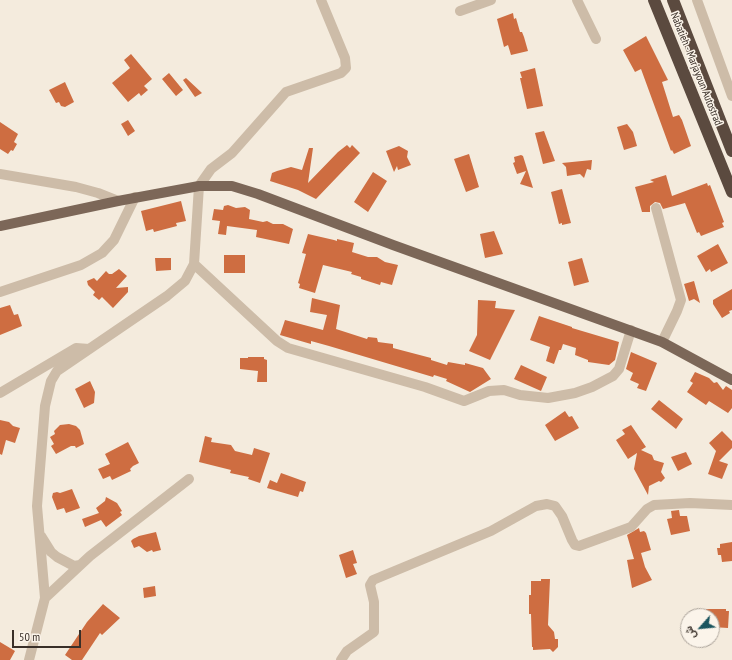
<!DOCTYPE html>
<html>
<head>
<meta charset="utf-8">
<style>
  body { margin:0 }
  #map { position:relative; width:732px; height:660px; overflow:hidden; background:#f4ebdd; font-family:"PT Sans Narrow",Vazirmatn,sans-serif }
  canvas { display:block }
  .north { position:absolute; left:680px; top:608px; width:40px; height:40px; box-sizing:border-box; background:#fbf4ea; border:1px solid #ada59c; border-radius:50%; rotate:243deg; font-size:11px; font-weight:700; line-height:16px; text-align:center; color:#392f28 }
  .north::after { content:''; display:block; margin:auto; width:14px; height:18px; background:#1b555e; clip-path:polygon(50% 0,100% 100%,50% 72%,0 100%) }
  .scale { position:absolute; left:12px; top:630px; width:69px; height:18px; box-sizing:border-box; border:2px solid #392f28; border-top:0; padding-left:5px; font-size:12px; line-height:14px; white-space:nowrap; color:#392f28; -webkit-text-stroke:3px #fbf4ea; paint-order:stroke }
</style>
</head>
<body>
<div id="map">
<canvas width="732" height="660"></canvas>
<div class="north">ش</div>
<div class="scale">50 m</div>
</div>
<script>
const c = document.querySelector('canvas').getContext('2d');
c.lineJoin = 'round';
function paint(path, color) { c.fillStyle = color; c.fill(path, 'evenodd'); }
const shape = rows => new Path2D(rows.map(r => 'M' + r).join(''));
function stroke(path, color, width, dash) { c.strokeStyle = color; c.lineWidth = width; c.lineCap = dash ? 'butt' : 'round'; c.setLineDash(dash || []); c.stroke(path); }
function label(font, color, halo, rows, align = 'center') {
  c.font = font + ' "PT Sans Narrow",sans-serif'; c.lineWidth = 3; c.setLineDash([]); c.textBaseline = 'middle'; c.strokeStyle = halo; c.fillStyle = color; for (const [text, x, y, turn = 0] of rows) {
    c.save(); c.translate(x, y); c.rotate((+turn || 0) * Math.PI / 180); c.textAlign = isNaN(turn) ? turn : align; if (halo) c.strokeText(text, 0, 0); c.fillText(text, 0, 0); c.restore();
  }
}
const building = shape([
  [513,13,514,19,516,18,520,32,522,32,524,37,528,51,511,55,508,45,504,47,497,19],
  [646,36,668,80,662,82,673,117,679,115,682,120,691,146,674,154,672,150,671,151,641,69,635,72,623,50],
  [131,54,152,79,144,86,148,90,141,96,139,93,128,102,112,83,130,68,124,60],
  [535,68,543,106,527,109,520,78,522,78,520,72],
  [169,73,183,90,176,96,162,79],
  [186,78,202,93,195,97,183,80],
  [65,82,74,102,65,107,61,106,59,102,56,103,49,90],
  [128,120,135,131,128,136,121,124],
  [0,122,18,134,14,142,17,144,13,151,11,150,8,154,0,149],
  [627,124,633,132,637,146,624,150,617,127],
  [544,131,555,161,543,164,535,133],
  [347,145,350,148,352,145,360,153,316,199,298,190,270,181,272,173,277,171,291,167,302,170,309,148,313,148,308,183,338,152],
  [399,146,408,151,407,157,411,165,398,170,397,166,394,172,386,151],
  [469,154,479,187,466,192,454,159],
  [521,155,523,156,533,188,520,184,526,171,517,174,513,163,515,162,514,157],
  [592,160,591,170,587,169,584,178,580,174,567,176,566,167,562,163],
  [373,172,387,181,368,212,354,202],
  [666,175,672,196,707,183,708,186,710,185,724,222,722,223,724,227,701,236,699,232,697,233,685,203,663,209,660,203,655,202,650,206,650,212,642,212,635,187,654,182,650,180],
  [562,189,571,223,562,225,562,223,559,224,551,192],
  [181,201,186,221,176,223,177,226,154,232,153,229,146,231,141,211],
  [228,205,236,208,245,207,250,210,249,219,263,222,267,221,273,224,283,224,293,229,289,244,256,237,257,230,227,226,226,235,218,234,220,221,212,220,214,209,223,210,224,206],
  [494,231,503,254,485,258,480,234],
  [308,234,334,240,337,241,337,239,354,243,352,252,368,257,377,257,385,262,398,265,392,285,381,282,380,285,361,279,361,277,351,274,352,272,323,265,315,293,299,288,300,284,298,283,306,254,302,253],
  [718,244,728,263,711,272,710,269,706,272,697,256],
  [224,255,245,255,245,273,224,273],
  [155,258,171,258,171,270,156,271],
  [582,258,589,282,574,286,568,262],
  [119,269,127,276,116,288,128,287,128,292,113,308,102,297,99,300,93,295,95,292,88,285,87,281,94,278,97,281,106,271,109,274,112,274],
  [694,281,700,303,694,299,689,301,684,284],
  [732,289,732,310,729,311,730,313,722,318,713,304,713,300],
  [312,298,340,305,336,329,367,339,368,337,377,338,378,342,393,344,393,348,431,358,431,360,447,365,448,362,465,365,465,363,483,368,491,379,470,392,446,381,447,379,434,375,433,377,329,346,311,341,311,344,280,335,285,320,323,330,327,315,310,312],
  [478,300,496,301,495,308,515,310,490,360,469,351,477,335],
  [10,305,14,315,18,314,22,326,0,335,0,308],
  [539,316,572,327,572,328,619,342,615,360,609,365,588,362,588,360,575,355,576,348,563,344,561,350,559,350,554,364,546,361,550,347,530,340],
  [631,352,657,363,646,391,637,388,639,384,630,380,633,373,626,369],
  [248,357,264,357,264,359,267,360,267,382,257,382,258,371,240,369,240,358,248,358],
  [521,365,547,377,541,391,514,379],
  [695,372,709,378,714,383,717,382,723,390,726,386,732,390,732,408,728,413,709,401,706,405,687,392,693,383,690,381],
  [90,381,95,392,94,403,84,408,75,389],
  [659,400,683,419,676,429,651,409],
  [565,411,569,417,572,416,579,428,555,441,545,425],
  [0,420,9,422,13,426,20,428,15,443,6,440,2,455,0,454],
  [69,424,76,426,80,430,84,444,76,448,75,446,71,446,56,454,51,446,54,444,50,437,55,434,54,431,60,425],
  [631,425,646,447,641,450,652,455,654,460,664,463,661,472,665,478,661,482,659,481,649,486,648,495,634,469,637,453,628,459,616,440,625,434,622,430],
  [722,431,732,441,732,448,719,461,728,464,722,479,708,474,716,451,709,443],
  [205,436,212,438,211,442,231,445,235,451,252,455,254,448,270,453,260,483,248,479,249,477,230,473,231,470,199,462],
  [128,442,139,463,133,466,130,469,131,471,112,480,110,476,103,479,98,469,110,464,105,454],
  [686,452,692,464,678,471,671,457],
  [281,473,306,482,303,492,300,491,298,497,267,488,270,480,277,483],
  [72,489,80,508,66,513,64,508,57,510,52,497,53,493,57,492,60,493],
  [106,497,117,503,122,511,120,512,122,515,106,527,101,520,85,527,82,519,99,513,96,508,105,501],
  [679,510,680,516,687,516,690,531,671,535,667,519,672,518,671,511],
  [639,528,640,532,644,531,646,533,651,550,641,553,645,567,652,580,632,588,627,560,634,559,627,535],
  [156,532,161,550,153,552,152,550,147,552,139,546,134,548,131,541,133,539,139,536],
  [732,542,732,561,722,562,721,555,718,555,717,548,720,548,720,544],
  [353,550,357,563,353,564,357,574,346,578,339,555],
  [541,579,550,579,548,625,554,632,555,639,558,639,558,647,553,652,550,649,533,650,533,647,532,647,531,614,529,614,529,595,531,595,531,581,541,581],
  [155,586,156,596,144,598,143,588],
  [103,604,120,618,102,635,100,633,82,660,72,660,65,655,87,622],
  [706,609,726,609,726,611,729,611,728,628,712,627,712,616,706,616],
  [0,642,15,651,10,660,0,660]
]);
const minor = shape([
  [577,0,596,39],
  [697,0,732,96],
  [460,11,491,0],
  [0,174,76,187,98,193,118,201],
  [656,208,681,300,677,311,662,342],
  [194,264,277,341,288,348,425,387,464,401,489,391,504,390,520,395,548,398,575,393,592,387,613,376,619,369,631,330],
  [0,292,81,265,102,253,114,240,135,197],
  [0,393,76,348,89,349],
  [41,536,51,552,57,557,74,566,80,565],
  [45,598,90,556,189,479],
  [29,660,45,598,37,506,45,406,51,381,57,371,167,296,185,281,194,264,199,186,211,169,232,153,286,92,341,73,346,68,345,58,321,0],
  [341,660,347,651,374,632,374,602,370,585,373,580,491,531,536,506,547,504,555,506,562,516,572,540,575,545,579,546,631,527,647,509,654,505,690,503,732,505]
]);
const major = shape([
  [0,226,118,201,199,186,232,186,258,194,393,245,662,342,732,380]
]);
const highway = shape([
  [654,0,732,192],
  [673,0,732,151]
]);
const streetNames = [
  ["Nabatieh - Marjayoun Autostrad",696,69,68]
];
paint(building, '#ce6d41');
stroke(minor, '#cdbca8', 10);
stroke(major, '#7c6758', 10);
stroke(highway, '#5b4a3f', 12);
label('11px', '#392f28', '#fbf4ea', streetNames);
</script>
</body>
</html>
